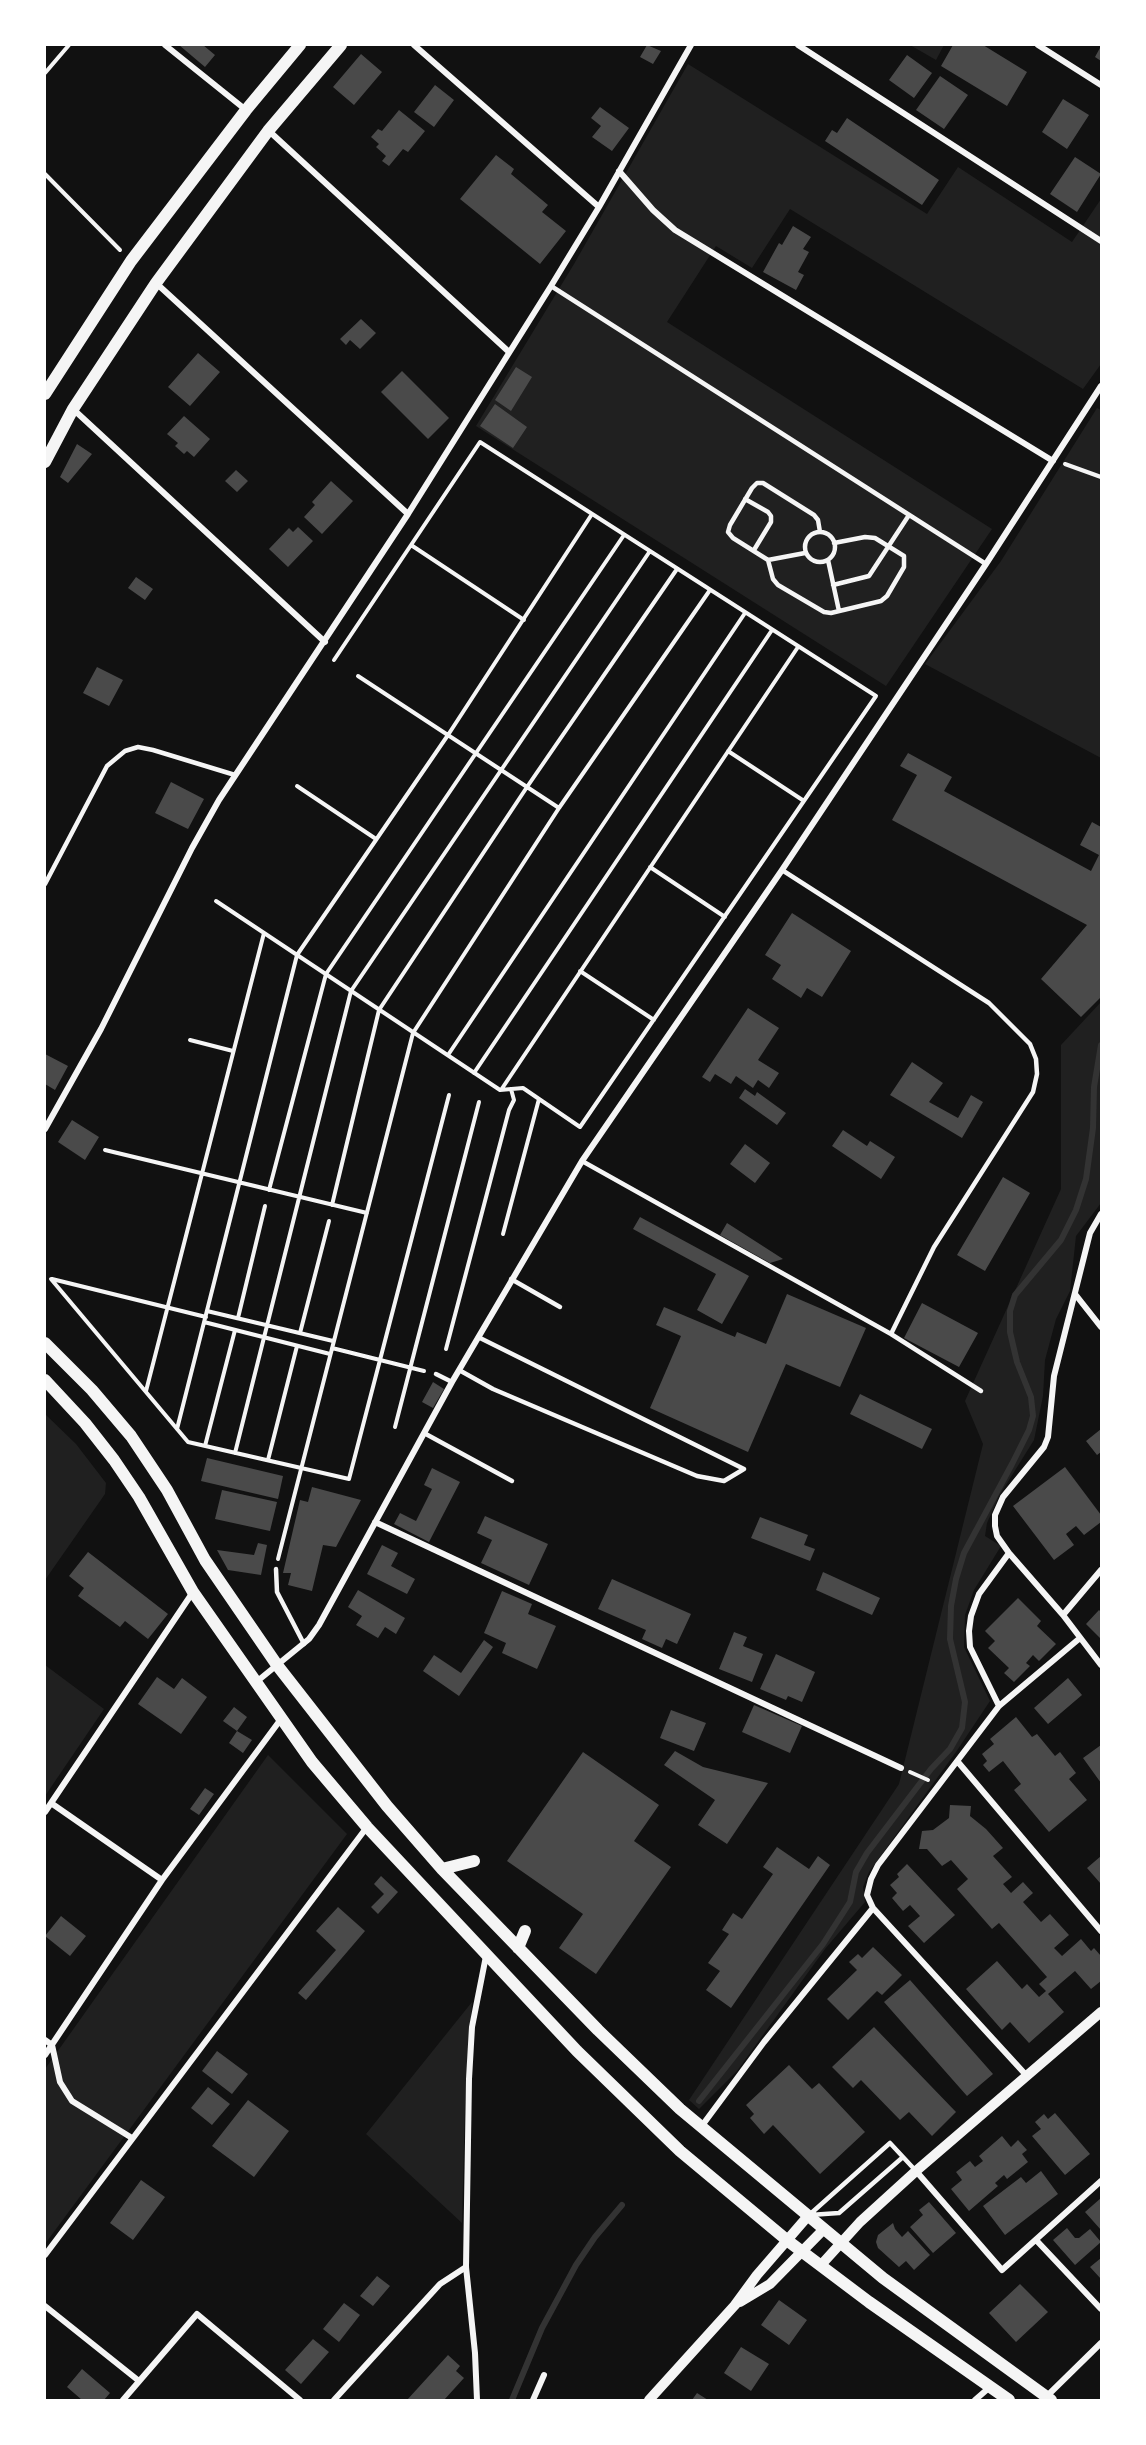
<!DOCTYPE html>
<html>
<head>
<meta charset="utf-8">
<style>
  body { margin:0 }
  #map { position:relative; width:1146px; height:2445px; overflow:hidden; background:#111; font-family:Inter,sans-serif }
  canvas { display:block }
  .frame { position:absolute; inset:0; border:46px solid #fff; pointer-events:none }
</style>
</head>
<body>
<div id="map">
<canvas width="1146" height="2445"></canvas>
<div class="frame"></div>
</div>
<script>
const c = document.querySelector('canvas').getContext('2d');
c.lineJoin = 'round';
function paint(path, color) { c.fillStyle = color; c.fill(path, 'evenodd'); }
const shape = rows => new Path2D(rows.map(r => 'M' + r).join(''));
function stroke(path, color, width, dash) { c.strokeStyle = color; c.lineWidth = width; c.lineCap = dash ? 'butt' : 'round'; c.setLineDash(dash || []); c.stroke(path); }
const green = shape([
  [910,45,944,45,936,60],
  [688,64,927,214,958,167,1072,242,1101,199,1101,364,1083,389,790,209,752,268,716,246,667,322,992,529,886,686,476,426,574,264],
  [1097,408,1101,410,1101,758,925,664,1001,561],
  [1101,1002,1101,1203,1076,1236,1070,1291,1056,1319,1045,1360,1043,1396,1034,1440,999,1496,987,1523,985,1536,1001,1546,974,1590,965,1615,964,1647,990,1701,956,1752,869,1872,863,1887,865,1902,825,1949,737,2071,699,2109,689,2100,899,1784,983,1444,965,1401,1061,1189,1061,1045],
  [45,1414,76,1444,106,1483,105,1494,45,1580],
  [45,1665,104,1709,45,1796],
  [268,1755,347,1834,45,2244,45,2069],
  [472,2002,465,2104,462,2223,366,2134]
]);
const stream = shape([
  [699,2101,823,1944,850,1902,856,1872,867,1853,931,1769,950,1749,962,1728,965,1702,950,1639,951,1606,956,1579,964,1553,1012,1464,1029,1430,1033,1416,1031,1397,1017,1362,1010,1332,1010,1311,1015,1295,1061,1240,1076,1210,1086,1179,1093,1128,1094,1087,1101,1045],
  [512,2400,542,2328,576,2265,595,2237,622,2205]
]);
const building = shape([
  [179,45,203,45,215,55,205,67],
  [647,45,661,51,653,64,640,57],
  [953,45,983,45,1027,72,1007,106,941,66],
  [1101,46,1101,61,1095,57],
  [361,54,382,72,354,105,333,87],
  [907,55,932,73,914,98,889,80],
  [940,76,968,95,944,129,916,110],
  [435,85,454,100,434,127,414,112],
  [1063,99,1089,115,1067,149,1042,132],
  [600,107,629,128,612,151,592,137,601,126,591,118],
  [399,110,425,131,408,152,403,149,389,166,382,161,386,156,376,147,379,144,371,137,378,129,382,131],
  [847,118,939,180,922,205,825,141,832,130,837,133],
  [496,155,514,169,511,174,548,205,542,212,566,231,540,264,460,199],
  [1075,157,1101,174,1077,212,1050,194],
  [793,226,811,237,803,249,809,252,798,272,804,275,796,290,763,272,779,243,782,245],
  [361,319,376,333,360,349,350,340,346,345,340,339],
  [198,353,220,372,190,406,168,387],
  [516,367,532,377,511,411,495,400],
  [402,371,449,418,428,439,381,392],
  [495,404,527,427,513,448,480,426],
  [184,416,210,439,194,457,187,451,184,454,175,446,178,443,167,434],
  [77,444,92,454,68,483,60,477],
  [236,470,248,481,237,492,225,481],
  [331,481,353,501,322,534,304,517,315,505,312,502],
  [298,527,313,541,288,567,269,549,289,528,293,532],
  [136,577,153,589,145,600,128,588],
  [97,667,123,680,109,706,83,693],
  [908,753,952,777,944,791,1091,871,1099,855,1080,845,1092,822,1101,827,1101,997,1081,1017,1041,979,1087,925,892,820,917,775,900,766],
  [171,782,204,799,188,829,155,813],
  [792,913,851,951,822,997,807,988,801,998,772,979,781,965,765,955],
  [748,1008,779,1028,758,1060,779,1073,769,1088,758,1080,753,1088,736,1076,731,1084,715,1074,710,1082,702,1077],
  [45,1054,68,1066,55,1090,45,1084],
  [912,1062,943,1083,929,1102,958,1118,971,1095,983,1102,962,1138,890,1095],
  [745,1089,755,1096,757,1092,786,1113,777,1125,739,1098],
  [72,1120,99,1137,85,1160,58,1142],
  [843,1130,867,1146,870,1141,895,1157,881,1179,832,1146],
  [745,1144,770,1163,755,1183,730,1164],
  [1003,1177,1030,1193,985,1271,957,1255],
  [640,1217,749,1276,722,1324,697,1310,716,1274,633,1229],
  [727,1223,783,1259,770,1263,720,1235],
  [787,1294,866,1328,840,1387,786,1364,748,1452,650,1408,681,1336,656,1325,664,1307,735,1337,737,1332,766,1344],
  [922,1303,978,1333,959,1367,904,1338],
  [433,1382,444,1389,433,1408,422,1402],
  [860,1394,932,1429,922,1449,850,1414],
  [1101,1429,1101,1452,1097,1455,1086,1441],
  [207,1458,283,1476,278,1499,201,1481],
  [1065,1467,1101,1515,1101,1522,1084,1535,1076,1526,1066,1534,1074,1545,1054,1560,1013,1506],
  [432,1468,460,1482,429,1542,394,1524,400,1513,416,1521,432,1489,424,1485],
  [312,1487,361,1500,336,1547,323,1545,312,1591,288,1585,291,1573,283,1573,300,1500,308,1502],
  [222,1490,277,1502,270,1531,215,1519],
  [485,1516,548,1544,529,1585,481,1563,492,1540,477,1533],
  [760,1517,808,1535,804,1545,815,1549,810,1561,751,1538],
  [258,1543,267,1545,261,1575,228,1570,217,1550,254,1555],
  [382,1545,398,1553,391,1566,415,1579,407,1594,367,1574],
  [88,1552,168,1614,148,1639,125,1621,120,1627,78,1596,84,1588,69,1576],
  [823,1572,880,1598,872,1615,816,1590],
  [612,1579,691,1614,677,1644,666,1639,662,1648,642,1639,646,1630,598,1609],
  [358,1590,405,1618,396,1634,385,1627,378,1638,356,1625,362,1616,348,1607],
  [502,1591,532,1604,528,1614,556,1626,537,1669,502,1653,506,1643,484,1633],
  [1018,1598,1041,1621,1037,1626,1056,1644,1039,1661,1033,1655,1026,1663,1030,1666,1014,1682,1004,1673,1009,1668,988,1648,995,1641,985,1631],
  [1099,1610,1101,1612,1101,1639,1086,1624],
  [734,1632,747,1637,743,1646,763,1654,752,1682,719,1669],
  [484,1640,493,1647,459,1696,423,1671,434,1655,461,1673],
  [776,1654,815,1672,802,1702,788,1696,786,1700,760,1689],
  [157,1677,174,1689,182,1678,207,1697,181,1734,138,1704],
  [1068,1678,1082,1695,1048,1724,1034,1708],
  [754,1705,802,1726,790,1753,742,1732],
  [234,1707,247,1717,237,1731,252,1740,243,1753,229,1743,237,1731,223,1721],
  [671,1710,706,1723,694,1751,660,1738],
  [1016,1717,1032,1737,1037,1734,1055,1756,1060,1752,1076,1773,1069,1779,1087,1800,1049,1832,1014,1790,1021,1784,1003,1761,989,1772,983,1765,987,1761,982,1754,994,1744,990,1739],
  [1101,1745,1101,1783,1083,1758],
  [675,1751,703,1767,768,1783,727,1844,698,1825,715,1800,664,1765],
  [583,1752,659,1805,634,1841,671,1867,596,1974,559,1948,583,1914,507,1861],
  [205,1788,214,1794,199,1815,190,1809],
  [950,1805,971,1806,970,1816,986,1829,1003,1848,993,1856,1012,1877,1003,1884,1011,1893,1023,1882,1033,1893,1023,1902,1041,1922,1050,1914,1069,1935,1054,1948,1062,1956,1081,1939,1091,1951,1094,1948,1101,1956,1101,1981,1091,1989,1075,1971,1048,1994,1064,2012,1029,2043,1010,2022,1002,2030,966,1989,997,1961,1022,1989,1027,1984,1039,1997,1046,1991,1039,1984,1047,1977,999,1923,992,1929,957,1889,968,1879,951,1860,942,1866,927,1849,919,1849,922,1831,933,1830,949,1818],
  [777,1847,809,1869,818,1856,830,1865,731,2008,706,1990,720,1971,708,1963,729,1934,722,1930,733,1913,742,1919,773,1874,763,1867],
  [1101,1856,1101,1884,1087,1868],
  [907,1864,955,1915,924,1943,908,1926,920,1916,910,1905,903,1911,892,1898,897,1893,890,1885,899,1877,897,1874],
  [381,1876,398,1892,378,1914,371,1907,384,1894,374,1884],
  [338,1907,365,1931,306,2000,298,1993,336,1950,316,1931],
  [61,1916,86,1936,70,1956,45,1936],
  [873,1947,902,1975,882,1995,877,1991,848,2020,827,1999,857,1970,849,1962,858,1954,862,1958],
  [910,1980,993,2074,967,2096,884,2002],
  [874,2027,956,2112,932,2136,909,2112,900,2120,861,2080,853,2088,832,2067],
  [217,2051,248,2074,232,2094,202,2071],
  [789,2065,812,2089,819,2083,865,2132,820,2174,773,2125,764,2134,750,2118,754,2114,746,2105],
  [208,2087,230,2104,212,2125,191,2108],
  [248,2100,289,2131,254,2177,212,2146],
  [1055,2113,1090,2154,1065,2175,1032,2136,1041,2129,1035,2122,1044,2114,1048,2119],
  [1002,2136,1011,2147,1018,2140,1027,2150,1022,2154,1028,2162,1007,2179,1004,2175,995,2183,998,2186,969,2211,951,2189,962,2180,956,2172,970,2161,975,2167,983,2161,979,2156],
  [1041,2171,1058,2194,1005,2235,983,2206,1021,2177,1026,2183],
  [141,2180,165,2197,133,2240,110,2223],
  [1101,2198,1101,2230,1085,2212],
  [929,2202,956,2233,933,2253,910,2227,923,2215,919,2210],
  [893,2223,895,2229,902,2237,908,2231,930,2255,914,2270,906,2261,899,2267,878,2248,876,2242,878,2235],
  [1067,2228,1075,2238,1079,2238,1090,2229,1101,2242,1075,2265,1053,2240],
  [1101,2258,1101,2279,1090,2267],
  [377,2276,390,2286,373,2306,360,2296],
  [1020,2284,1048,2312,1016,2342,989,2313],
  [779,2300,807,2320,789,2345,761,2325],
  [344,2303,360,2315,339,2342,323,2329],
  [313,2339,329,2352,301,2384,285,2370],
  [741,2347,769,2364,751,2391,724,2373],
  [448,2355,460,2366,456,2371,464,2378,444,2400,407,2400],
  [82,2369,110,2393,104,2400,82,2400,67,2387],
  [697,2393,708,2400,692,2400]
]);
const path = shape([
  [45,73,69,45],
  [45,174,120,250],
  [1065,464,1101,477],
  [411,545,524,620],
  [358,676,559,808],
  [728,751,804,801],
  [297,786,376,839],
  [650,867,725,917],
  [216,901,500,1090,523,1088,580,1127,876,696,480,442,334,660],
  [580,971,654,1020],
  [190,1040,233,1051],
  [448,1055,745,613],
  [474,1073,772,630],
  [501,1090,798,647],
  [105,1150,367,1213],
  [269,1190,326,974,624,535],
  [332,1205,379,1010,527,787,677,569],
  [503,1234,539,1099],
  [51,1279,188,1442,349,1479,449,1095],
  [52,1279,206,1317],
  [207,1311,333,1341],
  [238,1318,265,1206],
  [204,1322,330,1354],
  [300,1333,329,1221],
  [332,1348,424,1371],
  [446,1349,509,1110,514,1100,511,1089],
  [146,1391,264,933],
  [395,1427,479,1102],
  [177,1429,297,955,448,735,592,514],
  [205,1446,235,1330],
  [235,1453,351,991,650,551],
  [268,1460,297,1346],
  [278,1559,413,1033,559,808,710,590],
  [910,1772,928,1780]
]);
const service = shape([
  [551,286,986,564],
  [745,499,768,512,771,516,771,522,754,550],
  [820,532,818,520,814,515,763,483,757,483,752,488,730,525,728,532,733,538,768,560,773,579,778,585,824,612,831,613,881,601,887,596,904,567,904,556,875,538,865,537,834,543],
  '805 547a15 15 0 1 1 30 0a15 15 0 1 1-30 0Z',
  [768,560,805,553],
  [828,560,839,611],
  [833,585,869,576,909,515],
  [782,870,989,1003,1030,1044,1036,1059,1037,1074,1033,1092,934,1247,891,1334],
  [45,884,107,766,125,751,138,747,153,750,235,775],
  [582,1161,891,1334,981,1391],
  [511,1279,560,1307],
  [478,1337,744,1469],
  [459,1370,493,1389,697,1476,724,1481,744,1469],
  [436,1374,452,1382],
  [424,1433,512,1481],
  [276,1569,277,1592,304,1644],
  [810,2215,839,2213,903,2157],
  [808,2216,890,2143,916,2171]
]);
const minor = shape([
  [165,45,246,110],
  [414,45,599,207],
  [798,45,1101,241],
  [1038,45,1101,85],
  [269,131,509,352],
  [619,171,653,210,675,230,1053,461],
  [156,283,408,514],
  [73,409,325,642],
  [45,1129,101,1029,192,848,219,800,408,514,551,286,599,207,691,45],
  [1101,1214,1090,1233,1054,1376,1048,1437,1044,1447,1003,1497,995,1515,995,1526,997,1536,1009,1553,1063,1615,1101,1665],
  [1075,1294,1101,1327],
  [375,1522,901,1768],
  [1063,1615,1101,1570],
  [255,1683,309,1639,319,1625,452,1382,582,1161,782,870,986,564,1101,386],
  [999,1706,970,1647,969,1631,971,1616,979,1594,1009,1553],
  [958,1762,1101,1931],
  [51,1803,162,1880],
  [45,1812,193,1592],
  [45,2040,52,2045,60,2082,72,2101,132,2138],
  [45,2055,162,1880,281,1719],
  [1026,2075,873,1908,867,1895,871,1879,878,1865,999,1706,1080,1638],
  [701,2127,764,2042,873,1908],
  [916,2171,1002,2270,1101,2181],
  [1036,2240,1101,2309],
  [45,2255,367,1827],
  [45,2306,139,2381],
  [1047,2396,1101,2343],
  [123,2400,197,2314,300,2400],
  [334,2400,440,2284,466,2267],
  [477,2400,475,2353,466,2267,469,2079,472,2027,486,1956],
  [533,2400,544,2375],
  [975,2400,990,2387]
]);
const tertiary = shape([
  [821,2265,860,2222,916,2171,1101,2012],
  [740,2302,770,2284,824,2229],
  [649,2400,735,2305,757,2275,808,2216]
]);
const secondary = shape([
  [45,394,131,261,246,110,300,45],
  [45,462,73,409,156,283,268,131,341,45],
  [45,1343,92,1390,131,1436,167,1490,205,1560,277,1665,387,1806,442,1869,598,2030,680,2109,883,2278,1051,2400],
  [45,1380,85,1423,114,1460,139,1497,193,1592,312,1762,367,1827,577,2051,680,2151,788,2241,869,2302,1009,2400],
  [442,1869,474,1861],
  [518,1948,525,1931]
]);
paint(green, '#202020');
stroke(stream, '#333', 6);
paint(building, '#4a4a4a');
stroke(path, '#f5f5f5', 4);
stroke(service, '#f5f5f5', 4.5);
stroke(minor, '#f5f5f5', 6);
stroke(tertiary, '#f5f5f5', 10);
stroke(secondary, '#f5f5f5', 12);
</script>
</body>
</html>
